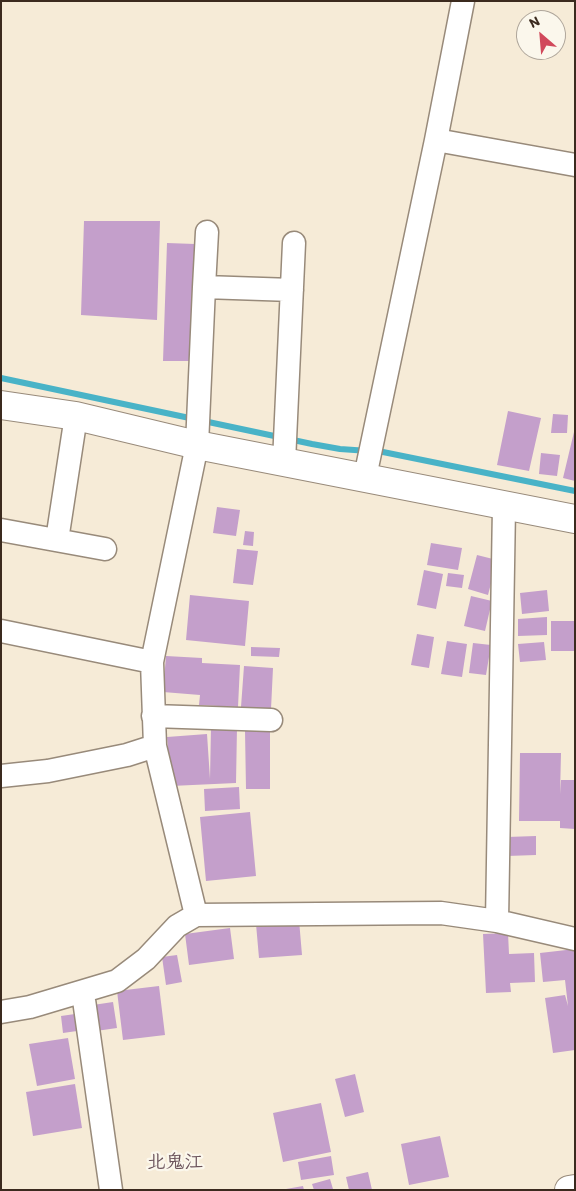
<!DOCTYPE html>
<html>
<head>
<meta charset="utf-8">
<style>
  body { margin:0 }
  #map { position:relative; width:576px; height:1191px; overflow:hidden; background:#f6ebd7; font-family:Itim,sans-serif }
  canvas { display:block }
  .frame { position:absolute; inset:0; border:2px solid #3b2a1e; pointer-events:none }
  .north { position:absolute; left:516px; top:10px; width:50px; height:50px; box-sizing:border-box; background:#fbf7ec; border:1px solid #aea59a; border-radius:50%; rotate:333deg; font-size:14px; font-weight:700; line-height:20px; text-align:center; color:#3b2a1e }
  .north::after { content:''; display:block; margin:auto; width:18px; height:22px; background:#d1495b; clip-path:polygon(50% 0,100% 100%,50% 72%,0 100%) }
</style>
</head>
<body>
<div id="map">
<canvas width="576" height="1191"></canvas>
<div class="frame"></div>
<div class="north">N</div>
</div>
<script>
const c = document.querySelector('canvas').getContext('2d');
c.lineJoin = 'round';
const shape = rows => new Path2D(rows.map(r => 'M' + r).join(''));
function stroke(path, color, width, dash) { c.strokeStyle = color; c.lineWidth = width; c.lineCap = dash ? 'butt' : 'round'; c.setLineDash(dash || []); c.stroke(path); }
function paint(path, color) { c.fillStyle = color; c.fill(path, 'evenodd'); }
function label(font, color, halo, rows, align = 'center') {
  c.font = font + ' Itim,"Klee One",sans-serif'; c.lineWidth = 4.5; c.setLineDash([]); c.textBaseline = 'middle'; c.strokeStyle = halo; c.fillStyle = color; for (const [text, x, y, turn = 0] of rows) {
    c.save(); c.translate(x, y); c.rotate((+turn || 0) * Math.PI / 180); c.textAlign = isNaN(turn) ? turn : align; if (halo) c.strokeText(text, 0, 0); c.fillText(text, 0, 0); c.restore();
  }
}
const stream = shape([
  [1,378,312,444,340,449,383,452,575,491]
]);
const building = shape([
  [84,221,160,221,157,320,81,315],
  [167,243,195,244,193,361,163,361],
  [508,411,541,418,529,471,497,465],
  [553,414,568,415,567,433,551,433],
  [574,432,575,432,575,481,563,478],
  [541,453,560,455,557,476,539,474],
  [217,507,240,510,236,536,213,533],
  [245,531,254,532,253,546,243,545],
  [431,543,462,548,458,570,427,565],
  [237,549,258,551,253,585,233,583],
  [477,555,497,560,488,595,468,589],
  [424,570,443,574,436,609,417,605],
  [448,573,464,575,462,588,446,586],
  [547,590,549,611,522,614,520,593],
  [190,595,249,601,245,646,186,640],
  [471,596,492,601,485,631,464,626],
  [547,617,547,635,518,636,518,619],
  [551,621,575,621,575,651,551,651],
  [417,634,434,637,429,668,411,665],
  [447,641,467,644,462,677,441,674],
  [544,642,546,660,520,662,518,644],
  [473,643,491,645,486,675,469,673],
  [251,647,280,648,279,657,251,656],
  [166,656,202,658,202,663,240,665,238,707,199,705,200,695,163,692],
  [244,666,273,668,271,709,241,707],
  [211,727,237,727,236,783,171,786,167,737,207,734,210,779],
  [245,731,270,731,270,789,246,789],
  [520,753,561,753,560,794,561,780,575,780,575,829,560,828,560,821,519,821],
  [239,787,240,809,205,811,204,789],
  [250,812,256,876,206,881,200,817],
  [536,836,536,855,507,856,507,837],
  [299,920,302,955,259,958,256,924],
  [230,928,234,959,189,965,185,934],
  [508,933,509,954,534,953,535,982,510,983,511,992,486,993,483,934],
  [575,949,575,1050,553,1053,545,998,565,995,568,1006,565,980,543,982,540,953],
  [177,955,182,982,166,985,162,957],
  [159,986,165,1035,123,1040,117,991],
  [113,1002,117,1028,96,1031,93,1005],
  [75,1014,77,1031,63,1033,61,1016],
  [68,1038,75,1079,37,1086,29,1044],
  [355,1074,364,1112,345,1117,335,1079],
  [75,1084,82,1128,33,1136,26,1092],
  [321,1103,331,1152,283,1162,273,1113],
  [440,1136,449,1177,409,1185,401,1144],
  [331,1156,334,1175,301,1180,298,1162],
  [368,1172,372,1190,349,1190,346,1177],
  [330,1179,333,1189,314,1190,312,1184],
  [303,1186,304,1190,286,1190,286,1189]
]);
const minor = shape([
  [436,140,575,165],
  [204,287,207,232],
  [284,462,294,243],
  [365,477,436,140,463,1],
  [1,530,105,549],
  [57,540,76,416],
  [1,631,152,662],
  [153,716,271,720],
  [1,776,48,771,127,755,155,746],
  [196,915,155,746,152,662,197,445,204,287,292,290],
  [497,921,504,507],
  [83,993,111,1190],
  [1,1012,30,1007,117,981,146,959,177,926,196,915,441,913,497,921,575,939]
]);
const tertiary = shape([
  [1,405,76,416,197,445,575,519],
  [569,1190,575,1189]
]);
const neighbourhoodNames = [
  ["北鬼江",175,1163]
];
stroke(stream, '#49b3c7', 6);
paint(building, '#c49fcb');
stroke(minor, '#988a7a', 25);
stroke(tertiary, '#988a7a', 30);
stroke(minor, '#fff', 22);
stroke(tertiary, '#fff', 28);
label('bold 19px', '#6b535b', '#fbf7ec', neighbourhoodNames);
</script>
</body>
</html>
